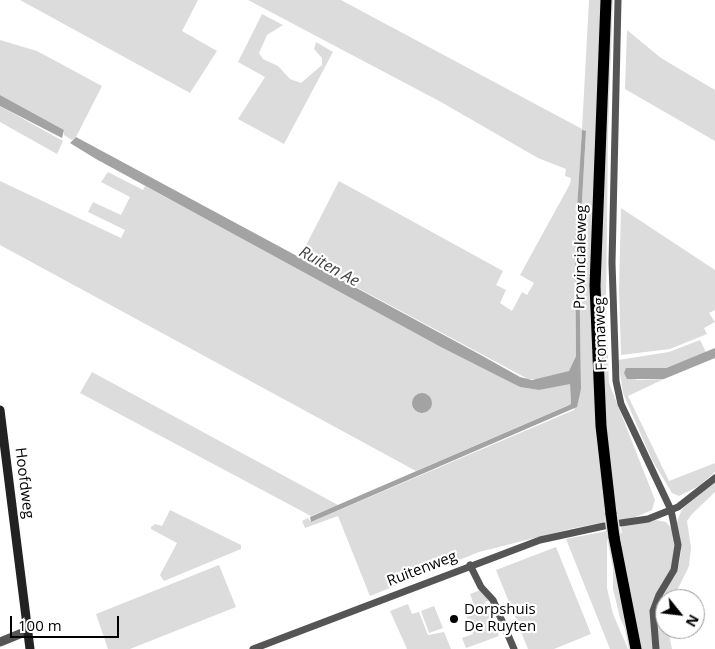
<!DOCTYPE html>
<html>
<head>
<meta charset="utf-8">
<style>
  body { margin:0 }
  #map { position:relative; width:715px; height:649px; overflow:hidden; background:#fff; font-family:"Open Sans",sans-serif }
  canvas { display:block }
  .north { position:absolute; left:655px; top:589px; width:50px; height:50px; box-sizing:border-box; background:#fff; border:1px solid #999; border-radius:50%; rotate:119deg; font-size:14px; font-weight:700; line-height:20px; text-align:center; color:#000 }
  .north::after { content:''; display:block; margin:auto; width:18px; height:22px; background:#000; clip-path:polygon(50% 0,100% 100%,50% 72%,0 100%) }
  .scale { position:absolute; left:10px; top:616px; width:109px; height:22px; box-sizing:border-box; border:2px solid #000; border-top:0; padding-left:6px; font-size:15px; line-height:18px; white-space:nowrap; color:#000; -webkit-text-stroke:4px #fff; paint-order:stroke }
</style>
</head>
<body>
<div id="map">
<canvas width="715" height="649"></canvas>
<div class="north">N</div>
<div class="scale">100 m</div>
</div>
<script>
const c = document.querySelector('canvas').getContext('2d');
c.lineJoin = 'round';
function paint(path, color) { c.fillStyle = color; c.fill(path, 'evenodd'); }
const shape = rows => new Path2D(rows.map(r => 'M' + r).join(''));
function stroke(path, color, width, dash) { c.strokeStyle = color; c.lineWidth = width; c.lineCap = dash ? 'butt' : 'round'; c.setLineDash(dash || []); c.stroke(path); }
function label(font, color, halo, rows, align = 'center') {
  c.font = font + ' "Open Sans",sans-serif'; c.lineWidth = 4.5; c.setLineDash([]); c.textBaseline = 'middle'; c.strokeStyle = halo; c.fillStyle = color; for (const [text, x, y, turn = 0] of rows) {
    c.save(); c.translate(x, y); c.rotate((+turn || 0) * Math.PI / 180); c.textAlign = isNaN(turn) ? turn : align; if (halo) c.strokeText(text, 0, 0); c.fillText(text, 0, 0); c.restore();
  }
}
const green = shape([
  [20,0,198,0,182,31,217,51,190,93],
  [248,0,341,0,582,129,589,0,602,0,593,374,594,421,605,522,570,529,479,552,370,596,338,516,305,528,302,521,308,518,311,522,574,410,581,389,579,253,586,131,582,131,575,240,576,356,569,371,566,372,538,379,528,379,300,257,339,181,503,271,496,285,506,290,500,303,512,311,522,292,527,295,534,283,520,275,570,184,571,178,565,176,566,169,538,158,441,102],
  [262,14,283,25,267,35,259,53,263,59,278,66,290,79,301,83,322,65,322,58,314,49,316,42,333,52,284,144,238,119,265,77,238,62],
  [627,30,661,58,715,90,715,141,625,89],
  [0,40,37,51,102,86,76,137,72,140,64,135,64,130,0,95],
  [609,56,606,304,609,383,655,500,652,510,631,519,617,521,609,473,598,267],
  [0,106,63,141,57,154,0,122],
  [108,172,143,190,145,186,520,387,539,390,570,383,571,404,416,471,0,245,0,181,121,238,125,230,88,212,93,202,121,215,130,197,101,182],
  [621,208,715,270,715,310,709,313,715,322,704,328,707,334,670,349,621,355,619,290],
  [700,340,706,352,635,380,664,379,628,396,669,481,715,463,715,472,699,486,679,496,672,493,652,460,623,393,618,360,669,352],
  [92,372,338,505,311,516,80,393],
  [715,482,715,492,692,514,687,521,691,548,689,566,673,599,665,599,665,629,668,629,672,649,659,649,656,611,659,601,679,564,681,551,677,523,679,516,683,508],
  [170,510,241,545,241,549,164,581,160,575,177,543,151,529,151,527,155,524,162,526],
  [656,520,666,522,672,529,676,545,674,563,650,610,654,649,640,649,618,534,622,533,621,527],
  [607,531,607,588,613,614,628,649,610,649,566,539],
  [556,547,591,634,554,649,528,649,496,570],
  [613,552,629,637,620,618,613,589],
  [219,565,236,607,130,649,108,649,96,614],
  [480,590,490,600,485,602,499,636,466,648,462,638,473,634,466,615,476,611,470,594],
  [408,604,412,614,419,612,428,635,444,632,451,649,407,649,390,611],
  [434,606,443,628,429,633,421,611]
]);
const water = shape([
  [0,95,64,130,62,138,0,106],
  [582,130,586,131,579,253,581,389,577,407,311,522,310,517,567,406,571,404,570,384,539,390,520,387,441,347,96,159,70,143,76,137,479,354,520,377,532,380,569,371,576,356,575,240],
  [715,348,715,358,664,379,627,379,624,373,626,368,666,368],
  '412 403a10 10 0 1 1 20 0a10 10 0 1 1-20 0Z'
]);
const minor = shape([
  [618,0,612,263,616,381,621,404,671,510,678,545,674,570,659,595,653,611,656,649],
  [621,523,648,519,678,507,715,478],
  [470,565,481,587,493,600,514,649],
  [253,649,540,540,604,526]
]);
const tertiary = shape([
  [0,642,27,631]
]);
const secondary = shape([
  [0,410,30,649]
]);
const trunk = shape([
  [606,0,595,286,601,426,611,514],
  [614,537,636,649]
]);
const trunkBridge = shape([
  [611,514,614,537]
]);
const markers = [
  [454,619,5,"#000"]
];
const streetNames = [
  ["Provincialeweg",581,257,-89],
  ["Fromaweg",601,334,-92],
  ["Hoofdweg",24,483,83],
  ["Ruitenweg",422,569,-21]
];
const poiNames = [
  ["Dorpshuis",464,610],
  ["De Ruyten",464,627]
];
const waterNames = [
  ["Ruiten Ae",329,267,29]
];
paint(green, '#dcdcdc');
paint(water, '#a3a3a3');
stroke(trunk, '#dbdbdb', 14);
stroke(minor, '#555', 7);
stroke(tertiary, '#555', 9);
stroke(secondary, '#222', 9);
stroke(trunk, '#000', 11);
stroke(trunkBridge, '#dbdbdb', 14, []);
stroke(trunkBridge, '#000', 11);
for (const [x, y, r, color] of markers) { const dot = new Path2D(); dot.arc(x, y, r, 0, 2 * Math.PI); c.fillStyle = color; c.fill(dot); stroke(dot, '#fff', 2); }
label('15px', '#000', '#fff', streetNames);
label('15px', '#000', '#fff', poiNames, 'left');
label('italic 16px', '#444', '#fff', waterNames);
</script>
</body>
</html>
